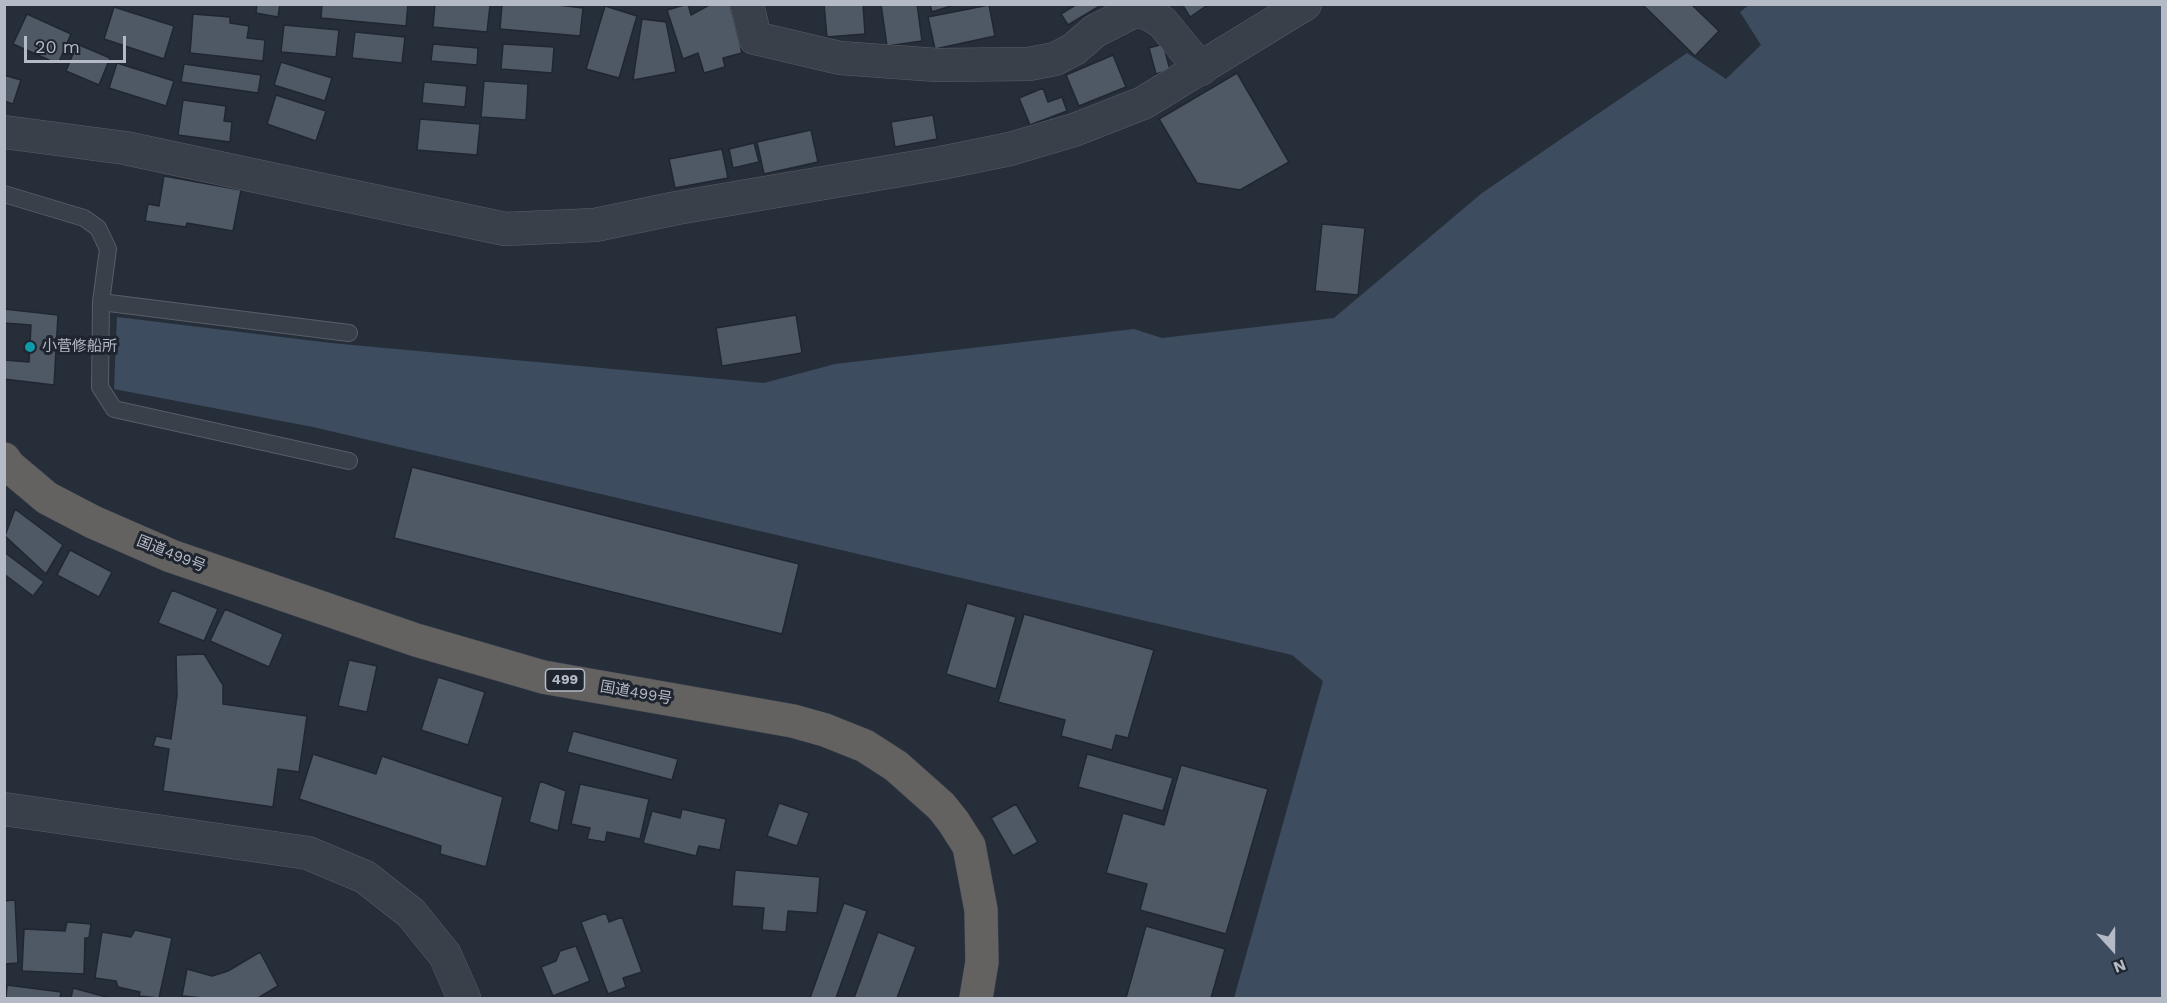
<!DOCTYPE html>
<html>
<head>
<meta charset="utf-8">
<style>
  body { margin:0 }
  #map { position:relative; width:2167px; height:1003px; overflow:hidden; background:#262e3a; font-family:"Work Sans",sans-serif }
  canvas { display:block }
  .frame { position:absolute; inset:0; border:6px solid #b5bbc6; pointer-events:none }
  .north { position:absolute; left:2083px; top:919px; width:60px; height:60px; -webkit-text-stroke:4px #1f252f; paint-order:stroke; rotate:159deg; font-size:16px; font-weight:700; line-height:24px; text-align:center; color:#b5bbc6 }
  .north::after { content:''; display:block; margin:auto; width:21px; height:27px; background:#b5bbc6; clip-path:polygon(50% 0,100% 100%,50% 72%,0 100%) }
  .scale { position:absolute; left:24px; top:36px; width:102px; height:27px; box-sizing:border-box; border:3px solid #b5bbc6; border-top:0; padding-left:8px; font-size:18px; line-height:21px; white-space:nowrap; color:#b5bbc6; -webkit-text-stroke:4px #1f252f; paint-order:stroke }
</style>
</head>
<body>
<div id="map">
<canvas width="2167" height="1003"></canvas>
<div class="frame"></div>
<div class="north">N</div>
<div class="scale">20 m</div>
</div>
<script>
const c = document.querySelector('canvas').getContext('2d');
c.lineJoin = 'round';
function paint(path, color) { c.fillStyle = color; c.fill(path, 'evenodd'); }
const shape = rows => new Path2D(rows.map(r => 'M' + r).join(''));
function stroke(path, color, width, dash) { c.strokeStyle = color; c.lineWidth = width; c.lineCap = dash ? 'butt' : 'round'; c.setLineDash(dash || []); c.stroke(path); }
function label(font, color, halo, rows, align = 'center') {
  c.font = font + ' "Work Sans","Noto Sans JP",sans-serif'; c.lineWidth = 6; c.setLineDash([]); c.textBaseline = 'middle'; c.strokeStyle = halo; c.fillStyle = color; for (const [text, x, y, turn = 0] of rows) {
    c.save(); c.translate(x, y); c.rotate((+turn || 0) * Math.PI / 180); c.textAlign = isNaN(turn) ? turn : align; if (halo) c.strokeText(text, 0, 0); c.fillText(text, 0, 0); c.restore();
  }
}
const water = shape([
  [1749,5,2162,5,2162,998,1234,998,1323,681,1292,655,313,427,114,389,117,317,331,343,764,383,835,364,1134,329,1162,338,1334,318,1482,193,1687,53,1726,79,1761,45,1740,12]
]);
const building = shape([
  [257,4,280,4,278,17,256,13,257,4],
  [322,4,408,4,406,26,321,18,322,4],
  [435,4,490,5,487,32,433,27,435,4],
  [502,4,550,4,583,8,580,36,500,29,502,4],
  [688,4,691,15,711,4,730,4,742,53,723,58,725,67,704,73,698,53,683,59,667,10,688,4],
  [824,4,863,4,865,34,827,37,824,4],
  [881,4,917,4,922,41,887,46,881,4],
  [930,4,957,4,932,12,930,4],
  [1077,4,1103,4,1068,25,1061,14,1077,4],
  [1182,4,1209,4,1190,17,1182,4],
  [1642,4,1691,4,1719,31,1695,56,1642,4],
  [989,5,995,36,935,49,928,17,989,5],
  [605,6,637,16,619,78,586,69,605,6],
  [114,7,174,26,164,59,104,39,114,7],
  [27,14,71,34,58,64,13,44,27,14],
  [193,14,230,17,230,23,249,26,247,38,265,40,263,61,190,53,193,14],
  [642,19,666,22,676,72,633,80,642,19],
  [284,25,339,30,336,57,281,52,284,25],
  [355,32,405,37,402,63,352,58,355,32],
  [77,44,110,58,99,85,66,71,77,44],
  [433,44,478,48,477,65,431,61,433,44],
  [503,44,554,47,552,73,501,69,503,44],
  [1163,44,1170,70,1156,74,1149,48,1163,44],
  [1113,55,1126,87,1079,106,1066,75,1113,55],
  [281,62,332,78,325,101,274,85,281,62],
  [117,63,174,81,166,106,109,88,117,63],
  [184,64,261,75,258,93,181,82,184,64],
  [1237,73,1289,162,1240,190,1197,183,1159,119,1237,73],
  [4,75,21,80,13,104,4,101,4,75],
  [484,81,528,84,526,120,481,117,484,81],
  [424,82,467,86,465,107,422,103,424,82],
  [1043,88,1048,102,1062,97,1067,111,1030,125,1019,98,1043,88],
  [276,95,326,111,316,141,267,124,276,95],
  [183,100,226,106,224,121,232,122,230,142,178,135,183,100],
  [933,115,937,139,895,147,891,122,933,115],
  [420,119,480,124,477,155,417,150,420,119],
  [811,130,818,162,764,174,757,142,811,130],
  [754,143,759,162,733,168,729,149,754,143],
  [722,149,728,178,675,188,669,159,722,149],
  [164,176,241,190,233,231,187,223,186,227,145,221,148,204,159,206,164,176],
  [1322,224,1365,228,1358,295,1315,291,1322,224],
  [4,309,58,315,54,385,4,379,4,309],
  [796,315,802,353,722,366,716,328,796,315],
  [4,323,31,325,29,362,4,360,4,323],
  [412,467,799,564,782,634,394,538,412,467],
  [15,509,63,545,46,574,5,536,15,509],
  [70,550,112,572,99,597,57,575,70,550],
  [4,552,44,582,33,596,4,574,4,552],
  [172,590,218,609,204,641,158,623,172,590],
  [967,603,1016,617,996,689,946,674,967,603],
  [225,609,283,634,269,667,210,641,225,609],
  [1024,614,1154,650,1128,738,1116,735,1112,750,1061,736,1065,720,998,702,1024,614],
  [204,654,223,685,223,704,307,716,299,772,278,769,273,807,163,791,169,749,153,746,156,736,171,739,177,696,176,655,204,654],
  [349,660,377,666,367,712,338,706,349,660],
  [438,677,485,692,468,745,421,730,438,677],
  [573,731,678,759,672,780,567,752,573,731],
  [313,754,376,774,382,756,503,797,486,867,440,854,441,846,299,799,313,754],
  [1087,754,1173,778,1163,811,1078,787,1087,754],
  [1181,765,1268,789,1226,934,1140,910,1147,884,1106,873,1123,813,1164,825,1181,765],
  [540,781,566,791,558,831,529,822,540,781],
  [580,784,649,799,640,839,607,832,605,842,587,839,590,828,571,824,580,784],
  [779,803,809,813,797,846,767,836,779,803],
  [1016,804,1038,842,1013,856,991,818,1016,804],
  [682,809,726,819,720,850,699,846,696,856,643,843,652,811,680,818,682,809],
  [735,870,820,877,817,913,788,911,786,932,762,930,764,908,732,906,735,870],
  [15,900,18,963,4,964,4,901,15,900],
  [844,903,867,911,836,998,810,998,844,903],
  [606,913,609,922,622,917,642,972,623,978,626,987,608,994,581,922,606,913],
  [67,922,91,924,89,938,85,938,84,974,22,971,24,929,65,931,67,922],
  [1146,926,1225,949,1211,998,1126,998,1146,926],
  [135,930,172,938,159,998,139,996,140,992,118,987,116,981,95,978,102,932,131,937,135,930],
  [878,932,916,947,897,998,854,998,878,932],
  [576,946,590,981,553,996,541,967,556,961,560,951,576,946],
  [260,952,278,986,258,998,203,998,182,996,187,969,212,976,228,971,260,952],
  [7,985,61,992,60,998,6,998,7,985],
  [73,988,110,998,71,998,73,988]
]);
const service = shape([
  [4,194,84,218,98,228,108,249,101,302,349,333],
  [101,302,100,387,114,409,349,461]
]);
const minor = shape([
  [747,4,755,38,840,58,937,65,1029,64,1055,59,1074,49,1095,31,1136,10,1149,14,1162,22,1201,69],
  [4,132,125,148,505,229,595,225,677,208,941,163,1010,149,1074,130,1143,103,1305,4]
]);
const tertiary = shape([
  [4,809,308,853,365,877,411,913,445,955,464,998]
]);
const trunk = shape([
  [4,459,9,466,47,498,93,522,171,556,416,640,543,677,793,721,825,730,865,746,896,766,941,806,953,821,969,846,981,910,982,962,976,998]
]);
const markers = [
  [30,347,6,"#0f9aa8"]
];
const shields = [
  [565,680,39]
];
const shieldNames = [
  ["499",565,680]
];
const poiNames = [
  ["小菅修船所",42,347]
];
const streetNames = [
  ["国道499号",171,554,22],
  ["国道499号",636,693,10]
];
paint(water, '#3e4c60');
paint(building, '#4f5865');
stroke(building, '#212731', 1.5);
stroke(service, '#585e68', 18);
stroke(minor, '#585e68', 34);
stroke(tertiary, '#585e68', 34);
stroke(trunk, '#454b55', 34);
stroke(service, '#3a404a', 16);
stroke(minor, '#3a404a', 33);
stroke(tertiary, '#3a404a', 33);
stroke(trunk, '#646261', 33);
for (const [x, y, r, color] of markers) { const dot = new Path2D(); dot.arc(x, y, r, 0, 2 * Math.PI); c.fillStyle = color; c.fill(dot); stroke(dot, '#1f252f', 2); }
for (const [x, y, w] of shields) { const box = new Path2D(); box.roundRect(x - w / 2, y - 11, w, 22, 4.5); c.fillStyle = '#1f252f'; c.fill(box); stroke(box, '#b5bbc6', 1.5); }
label('bold 14px', '#b5bbc6', null, shieldNames);
label('15px', '#b5bbc6', '#1f252f', poiNames, 'left');
label('15px', '#b5bbc6', '#1f252f', streetNames);
</script>
</body>
</html>
